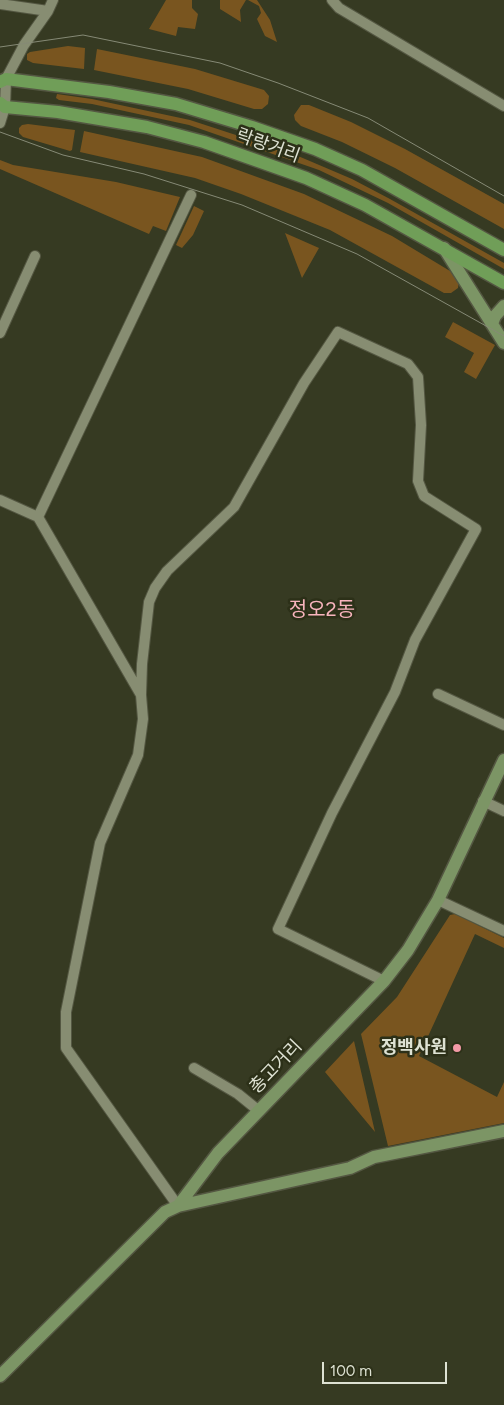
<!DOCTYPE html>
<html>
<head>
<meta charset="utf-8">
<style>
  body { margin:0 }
  #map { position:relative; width:504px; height:1405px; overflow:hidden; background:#363a22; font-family:Figtree,sans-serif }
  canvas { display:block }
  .scale { position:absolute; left:322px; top:1362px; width:125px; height:22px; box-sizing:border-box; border:2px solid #dee2d3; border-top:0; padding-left:6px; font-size:15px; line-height:18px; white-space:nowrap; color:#dee2d3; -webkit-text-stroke:4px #2c3018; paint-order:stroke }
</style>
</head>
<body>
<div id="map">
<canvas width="504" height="1405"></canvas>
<div class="scale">100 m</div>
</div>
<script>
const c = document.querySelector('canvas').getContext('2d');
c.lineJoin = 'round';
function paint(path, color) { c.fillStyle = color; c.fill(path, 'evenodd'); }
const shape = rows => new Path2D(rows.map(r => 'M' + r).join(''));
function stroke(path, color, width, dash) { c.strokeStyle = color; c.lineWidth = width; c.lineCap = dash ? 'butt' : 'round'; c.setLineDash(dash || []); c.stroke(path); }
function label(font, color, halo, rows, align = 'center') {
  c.font = font + ' Figtree,"Noto Sans KR",sans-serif'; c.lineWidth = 5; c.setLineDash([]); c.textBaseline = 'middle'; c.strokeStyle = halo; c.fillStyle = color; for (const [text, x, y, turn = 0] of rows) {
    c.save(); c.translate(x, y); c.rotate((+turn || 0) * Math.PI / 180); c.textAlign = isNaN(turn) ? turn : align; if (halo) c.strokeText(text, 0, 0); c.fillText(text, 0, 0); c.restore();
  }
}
const green = shape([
  [166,0,192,0,192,8,198,14,195,29,178,27,176,36,149,29],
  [220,0,246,0,240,10,241,22,220,9],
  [248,0,257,0,270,20,277,42,265,36,257,19,261,13,259,6],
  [68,46,85,48,84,69,33,63,27,60,27,54,30,52],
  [97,49,195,69,264,90,269,96,268,104,262,109,254,109,188,89,94,70],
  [57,94,92,99,190,120,291,153,352,179,390,199,504,263,504,269,388,203,319,170,189,125,92,104,59,100,56,98],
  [301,105,309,105,351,122,405,149,504,204,504,229,395,168,342,142,301,126,295,120,294,115],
  [28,124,75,130,72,150,70,151,23,137,19,133,19,128,22,125],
  [84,131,202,157,304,194,392,236,455,274,459,281,458,288,451,293,444,293,330,230,241,194,195,178,80,152],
  [0,160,13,165,116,182,180,197,166,231,153,226,149,234,0,169],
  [194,206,204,211,193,235,182,248,176,245],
  [285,233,319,248,302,278],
  [453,322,495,345,476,379,464,372,474,353,445,337],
  [455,914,504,938,504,948,475,934,419,1056,497,1097,504,1082,504,1123,388,1146,361,1034,397,997,450,915],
  [354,1041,375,1132,325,1072]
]);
const street = shape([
  [332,0,339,8,504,106],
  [0,4,48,11],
  [0,123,5,107,6,79,24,45,48,11,53,0],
  [0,333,35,256],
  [0,500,38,517,141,695,143,719,138,755,100,843,66,1012,66,1048,178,1206],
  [38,517,191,195],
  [438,694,504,725],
  [141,695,142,664,149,602,155,588,167,571,234,507,304,383,338,332,408,364,418,377,421,425,418,481,424,496,476,529,415,640,395,692,332,813,278,929,384,981],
  [483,801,504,811],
  [438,900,504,931],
  [194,1068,238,1094,259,1111]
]);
const secondary = shape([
  [444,248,504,343],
  [492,324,495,316,504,306],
  [178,1206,350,1168,374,1157,504,1131],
  [0,1376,165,1212,178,1206,218,1153,384,981,408,950,438,900,504,760]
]);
const primary = shape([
  [0,82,6,79,109,92,176,104,252,127,315,149,362,170,504,250],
  [0,103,5,107,58,112,147,127,204,142,258,161,306,178,365,205,504,283]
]);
const tram = shape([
  [0,47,83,35,220,63,278,83,368,118,504,196],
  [0,132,63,155,144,174,242,205,357,254,504,336]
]);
const markers = [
  [457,1048,5,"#f39aa7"]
];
const streetNames = [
  ["락랑거리",268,146,20],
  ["총고거리",276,1067,-46]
];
const poiNames = [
  ["정백사원",447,1048]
];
const quarterNames = [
  ["정오2동",322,610]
];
paint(green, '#79551f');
stroke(street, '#545742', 12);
stroke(secondary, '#545742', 15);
stroke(primary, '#545742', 15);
stroke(street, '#878d72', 10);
stroke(secondary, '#7c9565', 12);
stroke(primary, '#709e58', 12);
stroke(tram, '#868a76', 1);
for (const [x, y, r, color] of markers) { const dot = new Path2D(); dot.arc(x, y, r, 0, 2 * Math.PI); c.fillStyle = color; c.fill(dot); stroke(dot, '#2c3018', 2); }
label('18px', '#dee2d3', '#2c3018', streetNames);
label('bold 18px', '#dee2d3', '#2c3018', poiNames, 'right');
label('20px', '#f8b4bd', '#2c3018', quarterNames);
</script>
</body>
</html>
